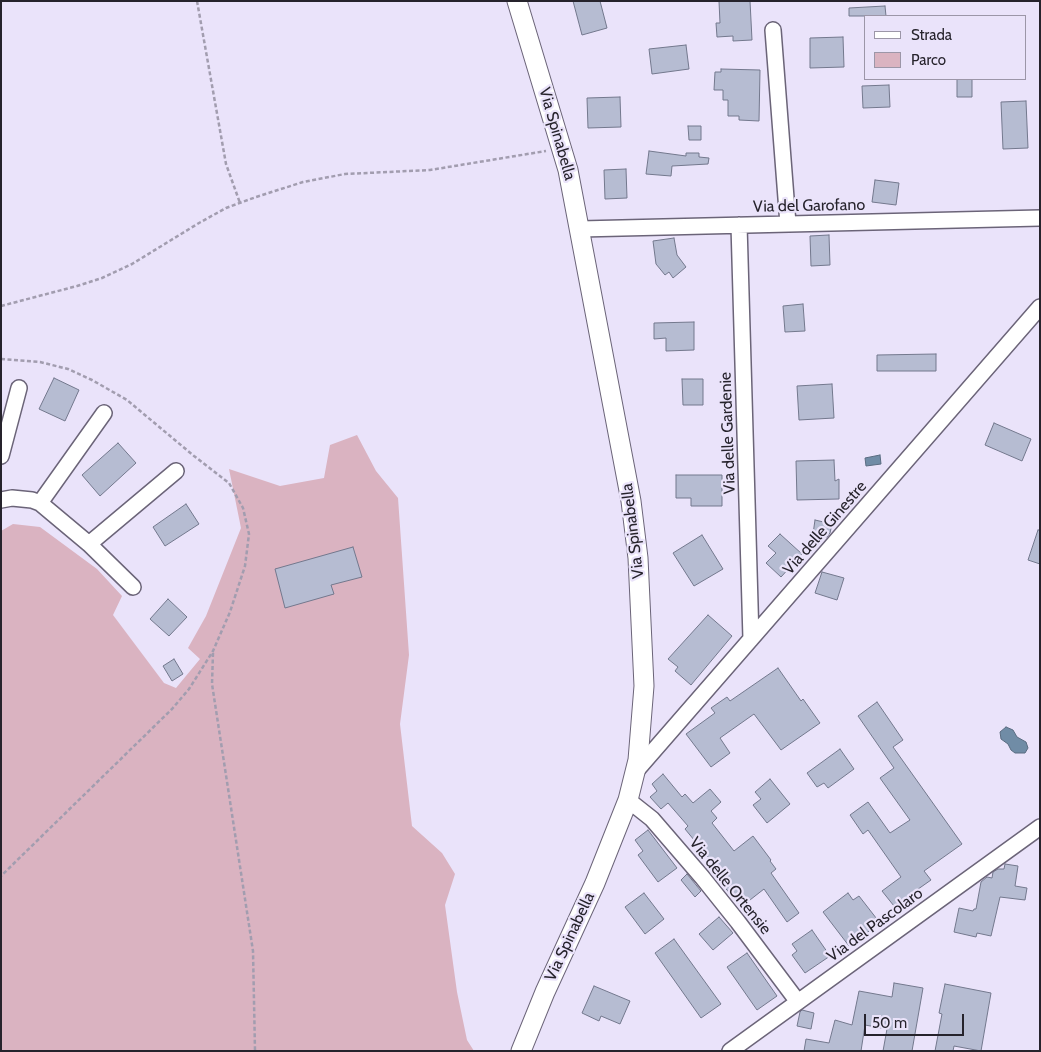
<!DOCTYPE html>
<html>
<head>
<meta charset="utf-8">
<style>
  body { margin:0 }
  #map { position:relative; width:1041px; height:1052px; overflow:hidden; background:#eae3fa; font-family:Cabin,sans-serif }
  canvas { display:block }
  .frame { position:absolute; inset:0; border:2px solid #26232c; pointer-events:none }
  .legend { position:absolute; left:864px; top:15px; width:162px; height:65px; box-sizing:border-box; background:#eae3fa; border:1px solid #9c96a8; margin:0; padding:6px 9px; list-style:none; font-size:15px; color:#26232c }
  .legend li { display:flex; align-items:center; gap:10px; height:25px }
  .legend b { width:25px; border:1px solid #9c96a8 }
  .scale { position:absolute; left:864px; top:1014px; width:100px; height:22px; box-sizing:border-box; border:2px solid #26232c; border-top:0; padding-left:6px; font-size:15px; line-height:18px; white-space:nowrap; color:#26232c; -webkit-text-stroke:4px #eae3fa; paint-order:stroke }
</style>
</head>
<body>
<div id="map">
<canvas width="1041" height="1052"></canvas>
<div class="frame"></div>
<ul class="legend">
<li><b style="height:6px;background:#fff"></b>Strada</li>
<li><b style="height:14px;background:#dab3c1"></b>Parco</li>
</ul>
<div class="scale">50 m</div>
</div>
<script>
const c = document.querySelector('canvas').getContext('2d');
c.lineJoin = 'round';
function paint(path, color) { c.fillStyle = color; c.fill(path, 'evenodd'); }
const shape = rows => new Path2D(rows.map(r => 'M' + r).join(''));
function stroke(path, color, width, dash) { c.strokeStyle = color; c.lineWidth = width; c.lineCap = dash ? 'butt' : 'round'; c.setLineDash(dash || []); c.stroke(path); }
function label(font, color, halo, rows, align = 'center') {
  c.font = font + ' Cabin,sans-serif'; c.lineWidth = 4.5; c.setLineDash([]); c.textBaseline = 'middle'; c.strokeStyle = halo; c.fillStyle = color; for (const [text, x, y, turn = 0] of rows) {
    c.save(); c.translate(x, y); c.rotate((+turn || 0) * Math.PI / 180); c.textAlign = isNaN(turn) ? turn : align; if (halo) c.strokeText(text, 0, 0); c.fillText(text, 0, 0); c.restore();
  }
}
const green = shape([
  [357,435,376,471,398,498,409,655,400,724,412,826,442,853,455,874,445,905,457,992,467,1040,474,1051,1,1051,1,531,13,524,40,527,97,569,122,596,113,615,164,683,176,688,200,659,188,648,206,616,241,528,229,469,280,486,324,478,330,445]
]);
const water = shape([
  [880,455,881,464,866,466,865,458,880,455],
  [1006,727,1013,730,1017,737,1026,742,1028,748,1025,753,1015,753,1011,750,1008,744,1001,739,1000,732,1006,727]
]);
const building = shape([
  [573,1,600,1,607,28,582,35,573,1],
  [719,1,750,1,752,40,733,41,733,36,717,37,716,23,720,23,719,1],
  [885,6,886,16,849,16,849,8,885,6],
  [843,37,844,67,810,68,810,38,843,37],
  [686,45,689,69,652,74,649,49,686,45],
  [721,69,760,70,759,121,739,120,739,116,728,116,728,100,723,100,723,90,714,90,715,72,721,72,721,69],
  [957,79,972,79,972,97,957,97,957,79],
  [889,85,890,107,863,108,862,86,889,85],
  [620,97,621,127,588,128,587,98,620,97],
  [1026,101,1028,148,1003,149,1001,102,1026,101],
  [688,126,701,126,701,140,689,140,688,126],
  [649,151,686,156,686,153,699,153,699,157,709,158,708,164,672,166,671,176,646,174,649,151],
  [626,169,627,198,605,199,604,170,626,169],
  [875,180,899,183,896,205,872,202,875,180],
  [829,235,830,265,811,266,810,236,829,235],
  [674,238,677,255,686,267,673,278,669,272,665,275,656,264,653,241,674,238],
  [803,304,805,331,785,332,783,306,803,304],
  [694,322,694,350,666,351,666,338,654,339,654,323,694,322],
  [936,354,936,371,877,371,877,355,936,354],
  [54,378,79,390,65,421,39,409,54,378],
  [682,379,703,379,703,405,683,405,682,379],
  [832,384,834,418,799,420,797,386,832,384],
  [994,423,1031,439,1022,461,985,445,994,423],
  [118,443,136,463,100,496,82,475,118,443],
  [834,460,835,481,839,479,839,499,797,500,796,461,834,460],
  [676,475,722,475,722,506,691,506,691,498,676,498,676,475],
  [186,504,199,524,165,546,153,527,186,504],
  [815,520,832,524,830,533,827,537,813,534,815,520],
  [1038,530,1040,530,1040,564,1028,560,1038,530],
  [780,534,802,554,781,577,766,563,776,553,768,546,780,534],
  [702,535,723,569,694,586,673,553,702,535],
  [353,547,362,577,331,585,334,594,285,608,275,569,353,547],
  [822,572,844,578,837,600,815,593,822,572],
  [168,599,187,617,169,636,150,619,168,599],
  [708,615,732,636,691,685,675,671,678,667,668,659,708,615],
  [174,659,183,674,172,681,163,666,174,659],
  [778,668,801,701,803,699,820,723,781,750,754,714,720,738,730,753,711,767,686,734,715,713,711,708,727,697,730,701,778,668],
  [877,702,903,740,893,747,962,844,924,871,931,880,894,906,882,891,901,877,868,830,863,834,850,815,868,802,890,833,910,820,880,778,894,768,858,716,877,702],
  [840,749,854,769,828,788,824,783,817,787,807,773,840,749],
  [663,774,682,797,685,794,693,803,710,789,721,802,711,811,717,818,712,823,734,851,753,836,771,860,770,861,776,869,771,873,799,913,787,922,764,889,741,907,713,873,718,869,685,829,688,826,668,803,661,809,650,797,657,791,652,784,663,774],
  [770,779,790,804,767,823,753,805,761,799,755,792,770,779],
  [648,830,677,868,658,882,638,855,643,851,635,840,648,830],
  [1005,864,1018,866,1015,886,1027,888,1025,900,1000,897,991,936,977,933,976,937,954,932,959,908,973,911,974,909,976,909,981,882,987,877,992,878,993,872,998,869,1004,869,1005,864],
  [687,874,701,891,695,897,681,880,687,874],
  [644,893,664,919,645,934,625,907,644,893],
  [848,893,853,900,859,896,880,923,849,946,823,912,848,893],
  [719,917,733,933,713,950,699,934,719,917],
  [812,930,830,956,805,973,792,955,797,951,792,944,812,930],
  [674,939,721,1004,701,1018,655,953,674,939],
  [747,953,777,996,757,1010,727,967,747,953],
  [894,983,923,988,912,1051,883,1051,887,1029,865,1025,861,1051,804,1051,806,1039,829,1043,835,1020,852,1025,859,991,892,997,894,983],
  [945,984,991,993,981,1051,954,1046,953,1051,935,1051,942,1014,939,1013,945,984],
  [594,986,630,1001,620,1024,601,1016,599,1021,582,1013,594,986],
  [802,1010,814,1013,811,1029,797,1026,800,1012,802,1010]
]);
const path = shape([
  [197,1,226,164,240,203],
  [1,306,77,286,102,278,132,264,199,223,226,208,256,197,303,182,345,174,430,170,546,151],
  [1,359,40,362,68,369,92,380,127,400,194,456,229,483,243,508,249,534,245,566,230,612,213,651,189,689,172,709,1,876],
  [213,653,212,684,253,951,255,1051]
]);
const minor = shape([
  [773,30,788,224],
  [739,225,751,639],
  [580,229,1040,218],
  [1,456,19,388],
  [1,500,12,498,32,500,40,503,89,544,133,587],
  [40,503,104,413],
  [89,544,176,471],
  [636,771,1040,307],
  [628,800,652,819,702,877,738,922,798,1002],
  [730,1051,1040,827]
]);
const tertiary = shape([
  [517,1,568,170,631,501,638,558,644,686,638,760,628,800,595,883,545,992,521,1051]
]);
const streetNames = [
  ["Via Spinabella",557,134,74],
  ["Via del Garofano",809,206,-1],
  ["Via delle Gardenie",728,433,-92],
  ["Via delle Ginestre",825,528,-49],
  ["Via Spinabella",633,531,-97],
  ["Via delle Ortensie",730,886,51],
  ["Via del Pascolaro",875,925,-36],
  ["Via Spinabella",570,937,-65]
];
paint(green, '#dab3c1');
paint(water, '#708ca6');
stroke(water, '#5a6c81', 1);
paint(building, '#b6bcd2');
stroke(building, '#73788d', 1);
stroke(minor, '#6b6478', 18);
stroke(tertiary, '#6b6478', 21);
stroke(path, '#a29daf', 2.5, [4, 2.5]);
stroke(minor, '#fff', 15);
stroke(tertiary, '#fff', 19);
label('16px', '#26232c', '#eae3fa', streetNames);
</script>
</body>
</html>
